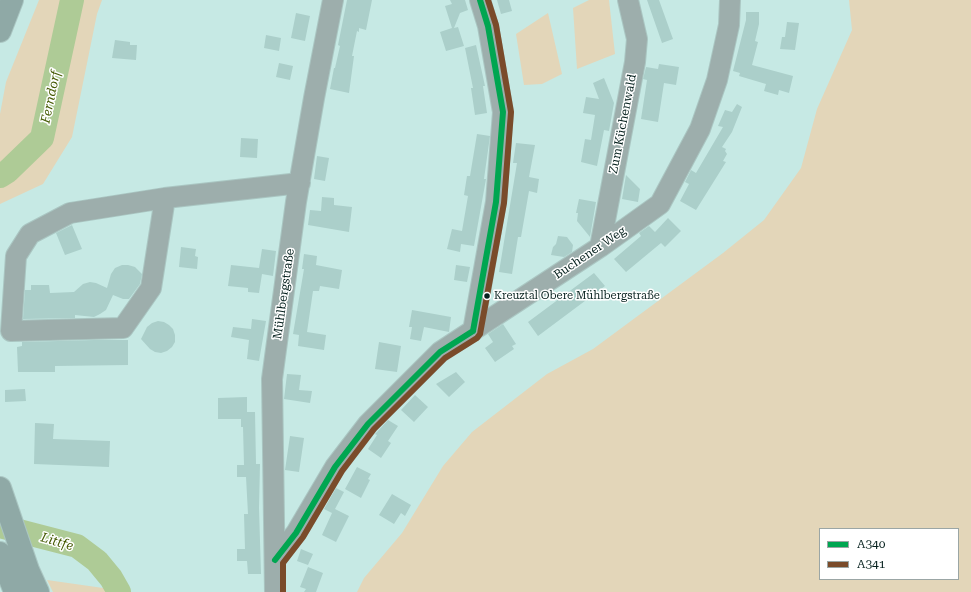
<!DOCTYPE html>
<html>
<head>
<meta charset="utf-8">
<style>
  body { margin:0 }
  #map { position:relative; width:971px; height:592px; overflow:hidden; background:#c6e9e4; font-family:"Roboto Serif",serif }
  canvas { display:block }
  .legend { position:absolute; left:819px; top:528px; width:140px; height:52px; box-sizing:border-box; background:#fff; border:1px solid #9ba6a5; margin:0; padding:5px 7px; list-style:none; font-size:12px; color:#06211e }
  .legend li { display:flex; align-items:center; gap:8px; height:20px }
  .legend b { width:20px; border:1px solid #9ba6a5 }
</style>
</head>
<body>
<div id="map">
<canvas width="971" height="592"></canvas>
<ul class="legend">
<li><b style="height:5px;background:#00a651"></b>A340</li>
<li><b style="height:5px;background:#7a4b2a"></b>A341</li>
</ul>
</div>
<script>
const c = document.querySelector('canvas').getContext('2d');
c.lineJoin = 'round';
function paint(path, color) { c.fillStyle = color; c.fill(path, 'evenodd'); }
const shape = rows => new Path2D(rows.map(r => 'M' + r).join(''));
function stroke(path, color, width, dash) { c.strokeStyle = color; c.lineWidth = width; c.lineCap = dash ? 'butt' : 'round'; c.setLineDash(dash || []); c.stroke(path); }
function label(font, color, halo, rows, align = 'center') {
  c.font = font + ' "Roboto Serif",serif'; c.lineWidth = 3; c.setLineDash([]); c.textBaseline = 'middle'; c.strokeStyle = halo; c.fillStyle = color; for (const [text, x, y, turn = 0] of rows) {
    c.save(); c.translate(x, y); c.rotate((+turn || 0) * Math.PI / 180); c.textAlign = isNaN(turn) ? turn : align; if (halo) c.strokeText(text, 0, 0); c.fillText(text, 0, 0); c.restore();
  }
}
const green = shape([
  [39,0,102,0,97,14,72,137,43,184,0,204,0,114,6,82],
  [589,0,609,0,615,54,577,69,573,8],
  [849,0,971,0,971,592,357,592,364,578,402,533,443,466,472,432,547,374,593,349,723,253,764,220,801,168,817,109,852,30],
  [820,529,958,529,958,579,820,579],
  [548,13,562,74,542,84,524,85,516,34],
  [47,580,131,592,53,592]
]);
const river = shape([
  [0,176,8,171,42,138,72,0],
  [0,526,77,546,97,561,111,578,119,592]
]);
const building = shape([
  [347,0,372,0,366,30,359,28,359,32,357,31,352,56,354,56,349,93,330,89,334,68,335,68,340,46,338,45],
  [450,0,465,0,468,10,460,13,454,28,458,27,464,46,446,51,440,32,452,28,445,6,452,4],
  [497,0,509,0,512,11,501,14],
  [647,0,659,0,673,39,662,43],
  [746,12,759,12,759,24,755,41,758,42,752,65,793,76,789,93,779,90,778,95,764,91,766,84,739,76,740,73,733,71,746,20],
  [296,13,310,16,305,41,291,38],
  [787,22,799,23,795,50,780,49,782,37,785,37],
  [266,35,281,38,279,51,264,48],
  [115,40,130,42,130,45,137,45,136,60,112,58],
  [476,45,485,86,483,86,487,113,475,115,471,88,473,88,465,48],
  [279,63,293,66,290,80,276,77],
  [659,64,679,67,676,85,664,83,658,122,641,119,647,80,643,79,646,67,658,69],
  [604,78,614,103,609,131,604,130,597,166,581,162,585,139,591,140,595,115,583,113,586,97,599,99,593,83],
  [737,104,742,107,732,132,722,147,726,149,725,151,727,154,723,161,726,162,696,210,680,201,689,184,685,182,691,170,696,173,723,127,718,126,725,110,732,112],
  [477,134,490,136,484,179,486,179,474,246,461,244,460,252,447,249,452,229,462,231,468,196,464,195,467,176,470,176],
  [241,138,258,139,257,158,240,157],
  [516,143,535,145,529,177,539,179,537,193,529,191,521,237,518,237,512,274,499,272,517,163,513,163],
  [317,156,329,158,325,181,314,179],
  [626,175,640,189,638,202,622,199],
  [322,197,334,198,334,205,352,207,349,232,308,225,310,210,321,211],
  [579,199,596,202,590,237,577,221,578,213,576,213],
  [668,218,681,231,665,247,661,243,626,272,614,259,641,236,639,233,649,226,655,232],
  [72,225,82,249,65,255,56,233],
  [558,236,567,237,573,245,572,252,564,257,551,255,553,247,556,244],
  [181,247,196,249,195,256,198,257,197,269,179,267],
  [262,249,276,251,273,276,262,274,259,293,248,292,248,288,228,286,231,265,259,268],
  [304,254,317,256,316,265,342,270,339,289,320,286,319,291,313,291,307,332,326,335,324,350,298,346,299,335,293,334,304,269,302,269],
  [122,265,128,265,135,267,142,274,140,284,129,299,123,299,113,295,106,310,100,314,94,317,75,315,75,318,23,319,25,290,31,290,31,285,49,285,50,293,74,292,83,284,90,282,96,283,107,288,111,274,115,268],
  [456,265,470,267,467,282,454,280],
  [594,273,605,286,538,336,528,322],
  [412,310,451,317,449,332,424,327,421,341,410,339,412,327,409,327],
  [252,319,266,321,259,361,247,359,249,340,231,337,233,327,251,329],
  [158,321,164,322,169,325,173,329,175,335,175,342,172,347,167,351,161,353,155,352,150,349,141,339,147,327,152,323],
  [503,324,516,344,512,346,514,349,495,362,485,348,493,342,488,334],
  [94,340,128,340,128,365,55,366,55,372,18,372,17,347,22,346,22,342],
  [379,342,401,346,397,372,375,369],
  [456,372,465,382,449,397,436,384],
  [287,374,301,375,299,390,312,391,310,403,284,399],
  [25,389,26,401,5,402,5,390],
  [415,395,428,407,414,422,401,410],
  [247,397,247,412,255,412,256,464,260,464,259,508,261,574,248,574,247,561,237,561,237,549,245,549,244,514,248,514,246,477,237,477,237,465,244,465,243,427,241,427,241,419,218,419,218,398],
  [388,420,398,426,388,441,391,443,381,458,368,449,377,435,375,434,377,432],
  [35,423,54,424,53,439,110,441,109,467,34,464],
  [290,436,304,438,299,472,285,470],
  [357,467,371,474,368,479,370,480,361,498,345,489],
  [336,488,344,492,335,509,349,516,336,542,322,535,332,513,324,509],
  [392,494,411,505,405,516,401,513,394,524,379,515],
  [301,549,313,554,308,565,297,561],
  [308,567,323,573,316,592,304,592,306,589,300,587]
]);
const minor = shape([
  [165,198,70,213,30,234,16,256,11,331,123,328,151,288,165,198,300,183],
  [600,247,635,62,637,39,628,0],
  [473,331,496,202,503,112,488,26,480,0],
  [275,560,296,533,335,467,368,424,440,352,600,247,660,204,700,129,717,80,729,25,730,0],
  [275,592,272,379,296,202,314,98,333,0]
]);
const highway = shape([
  [0,31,12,0],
  [0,488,28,570,38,592],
  [0,553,15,592]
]);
const bus1 = shape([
  [473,331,496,202,503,112,488,26,480,0],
  [275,560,296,533,335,467,368,424,440,352,473,331]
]);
const bus2 = shape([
  [283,592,283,563,303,537,342,471,374,429,445,358,477,338,480,334,504,203,511,112,496,25,488,0]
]);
const markers = [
  [487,296,3.5,"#06211e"]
];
const busNames = [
  ["Kreuztal Obere Mühlbergstraße",494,296]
];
const streetNames = [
  ["Zum Küchenwald",623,124,-79],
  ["Buchener Weg",590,253,-34],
  ["Mühlbergstraße",284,294,-82]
];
const waterNames = [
  ["Ferndorf",51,97,-78],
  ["Littfe",57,542,16]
];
paint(green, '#e3d6b9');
stroke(river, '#aecb96', 24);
paint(building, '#abcfca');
stroke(minor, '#aac6c2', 22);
stroke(highway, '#aac6c2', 24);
stroke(minor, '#9daeac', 20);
stroke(highway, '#8fa9a6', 22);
stroke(bus1, '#00a651', 6);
stroke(bus2, '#7a4b2a', 6);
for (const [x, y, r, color] of markers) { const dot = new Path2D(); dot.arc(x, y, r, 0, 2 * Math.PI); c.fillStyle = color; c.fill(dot); stroke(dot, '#fff', 1.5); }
label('11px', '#06211e', '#fff', busNames, 'left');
label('12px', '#06211e', '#fff', streetNames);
label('italic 13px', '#455a03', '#fff', waterNames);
</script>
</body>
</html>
